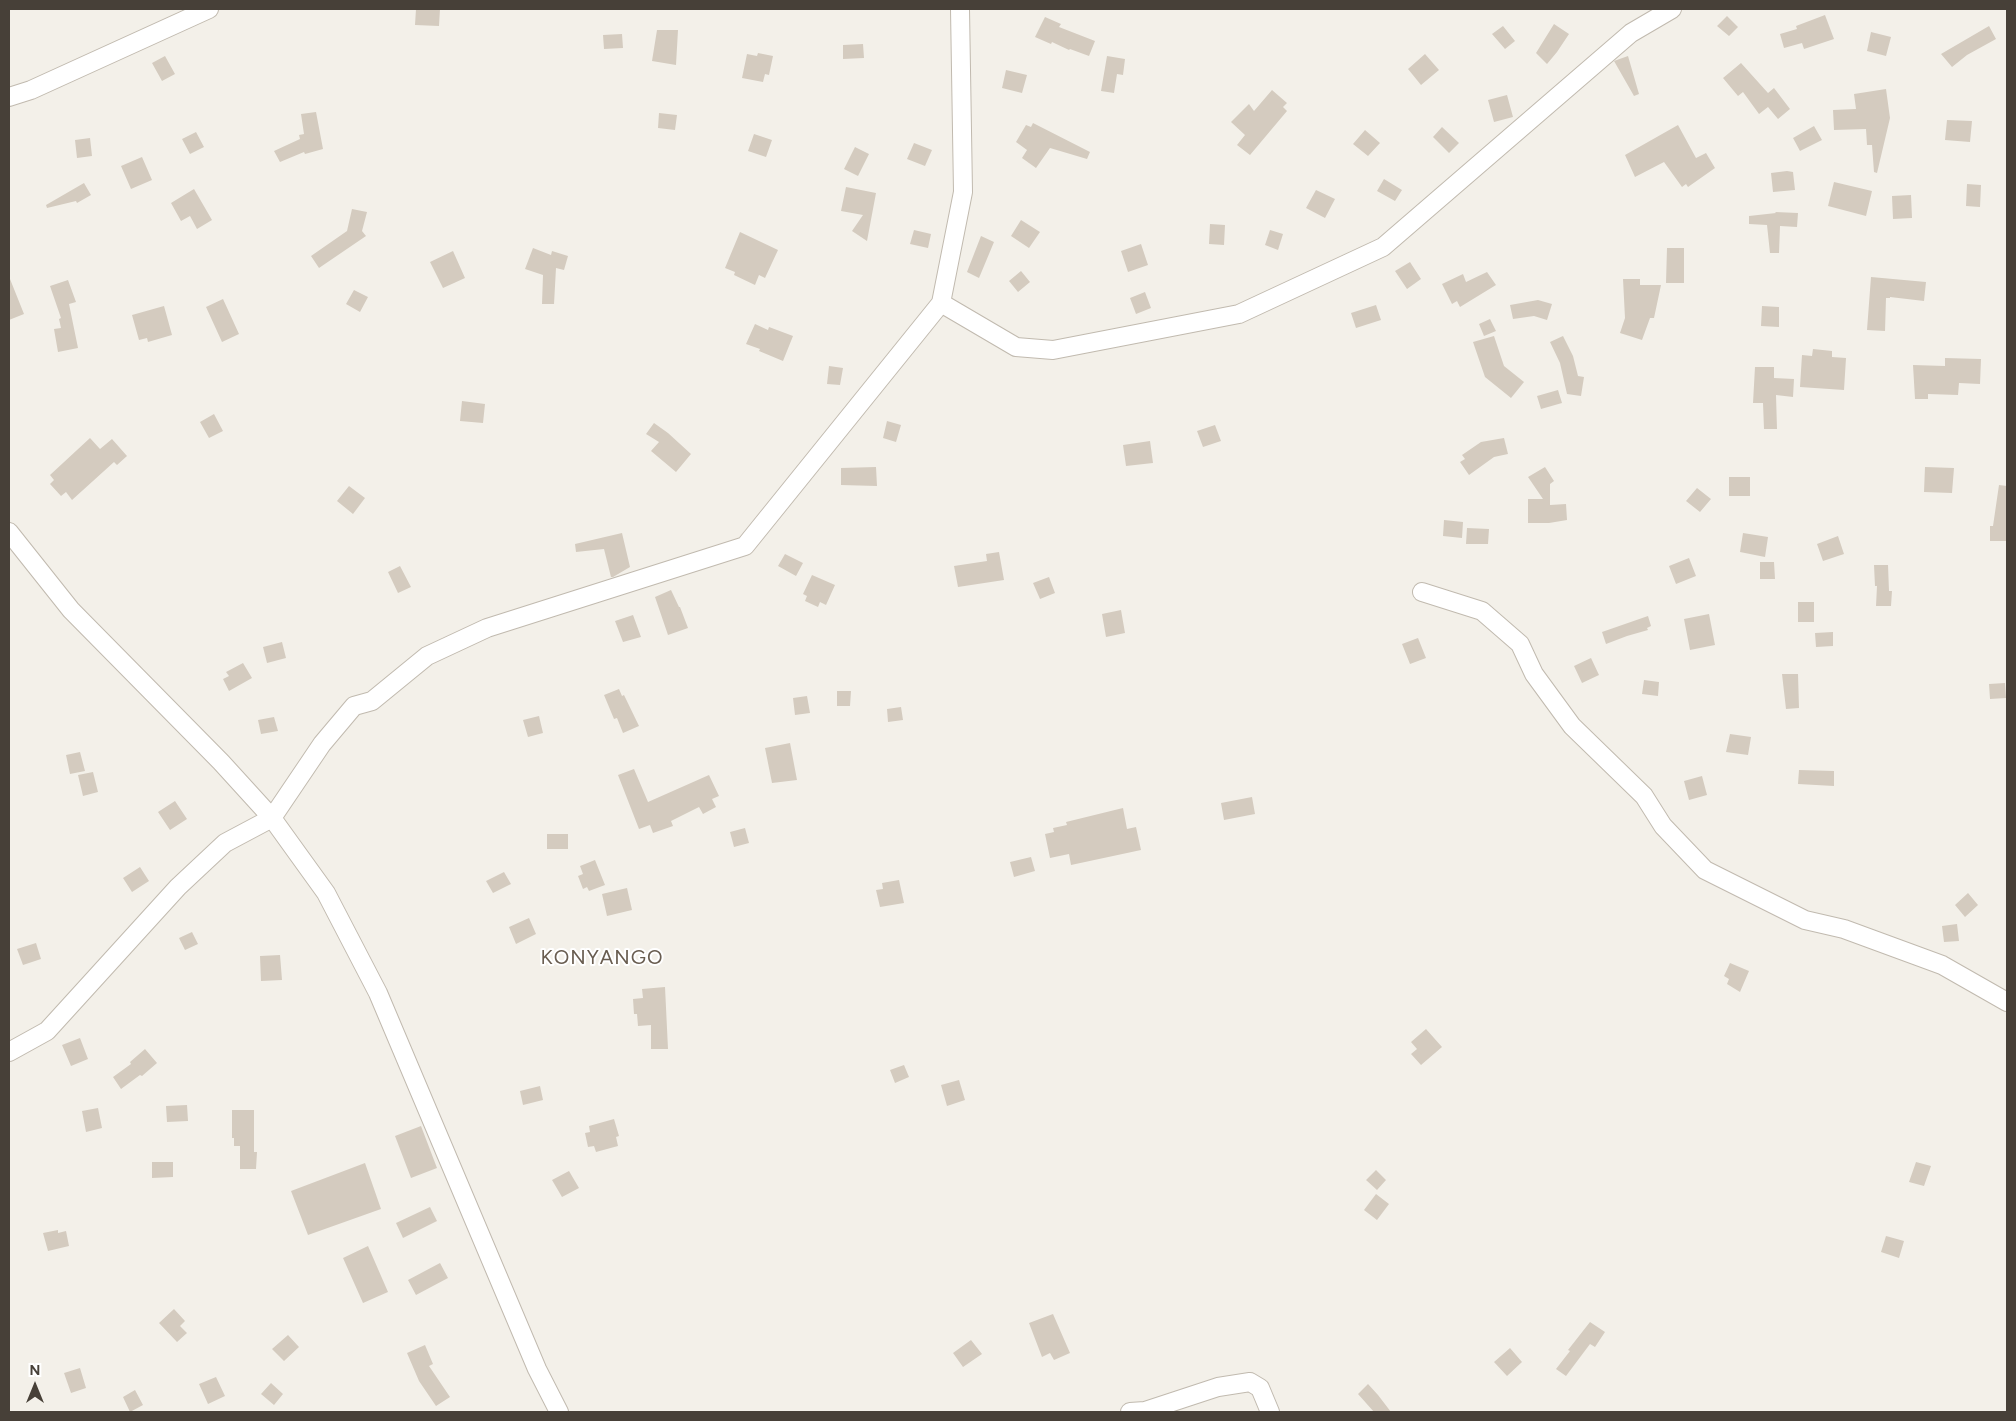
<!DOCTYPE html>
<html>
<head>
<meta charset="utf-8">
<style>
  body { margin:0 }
  #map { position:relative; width:2016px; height:1421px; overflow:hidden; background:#f3f0e9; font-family:Figtree,sans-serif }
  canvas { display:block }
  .frame { position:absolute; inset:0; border:10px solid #474038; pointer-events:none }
  .north { position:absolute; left:10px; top:1361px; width:50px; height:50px; -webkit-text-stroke:4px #fff; paint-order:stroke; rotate:0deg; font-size:14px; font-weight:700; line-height:20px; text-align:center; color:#474038 }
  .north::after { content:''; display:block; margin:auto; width:18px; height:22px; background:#474038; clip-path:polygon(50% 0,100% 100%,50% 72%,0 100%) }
</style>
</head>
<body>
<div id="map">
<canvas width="2016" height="1421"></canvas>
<div class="frame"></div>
<div class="north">N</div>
</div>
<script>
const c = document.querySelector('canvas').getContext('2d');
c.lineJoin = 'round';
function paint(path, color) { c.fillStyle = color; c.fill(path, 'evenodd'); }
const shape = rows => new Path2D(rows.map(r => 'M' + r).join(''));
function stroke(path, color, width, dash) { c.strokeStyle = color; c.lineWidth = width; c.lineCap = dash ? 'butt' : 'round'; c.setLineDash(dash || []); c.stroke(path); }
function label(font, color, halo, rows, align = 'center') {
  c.font = font + ' Figtree,sans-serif'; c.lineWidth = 4; c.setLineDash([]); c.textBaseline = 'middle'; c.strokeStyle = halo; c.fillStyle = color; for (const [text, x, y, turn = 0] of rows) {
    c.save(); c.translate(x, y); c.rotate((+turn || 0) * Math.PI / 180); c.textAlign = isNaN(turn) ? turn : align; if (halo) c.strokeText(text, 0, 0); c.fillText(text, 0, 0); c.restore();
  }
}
const building = shape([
  [416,9,440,9,439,26,415,25],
  [1825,15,1834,39,1804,49,1802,43,1784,48,1780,34,1797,29,1796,26],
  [1727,16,1738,27,1729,36,1717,26],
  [1045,17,1061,24,1059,27,1095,41,1089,56,1070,49,1069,50,1052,42,1051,44,1035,37],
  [1554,24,1569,34,1557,52,1547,64,1536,53],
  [1503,26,1515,41,1505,49,1492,34],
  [1989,26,1996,39,1967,55,1952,67,1941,54],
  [657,30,678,30,676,65,652,61],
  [1871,32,1891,37,1886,56,1867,51],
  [622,34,623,48,604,49,603,35],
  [863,44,864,58,843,59,843,45],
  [758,53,773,56,769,75,765,74,763,82,742,78,747,54,757,56],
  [1425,54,1439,70,1421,85,1408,69],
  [165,56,175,74,162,81,152,63],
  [1107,56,1125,59,1123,75,1117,74,1114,93,1101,91],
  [1628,56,1639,94,1634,96,1614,61],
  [1741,63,1768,93,1774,88,1790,109,1778,119,1768,107,1759,114,1743,92,1738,96,1723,78],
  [1006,70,1027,75,1022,93,1002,88],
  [1886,89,1890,118,1877,173,1874,172,1872,145,1867,145,1866,129,1834,130,1833,110,1856,109,1854,94],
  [1272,90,1287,103,1283,107,1287,111,1250,155,1237,145,1245,135,1231,122,1249,104,1254,111],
  [1507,95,1513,117,1494,122,1488,100],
  [316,112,323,149,305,154,304,152,280,162,274,151,300,139,299,135,304,134,301,114],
  [659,113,677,115,675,130,658,128],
  [1947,120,1972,121,1970,142,1945,140],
  [1033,123,1090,152,1087,159,1050,148,1036,168,1022,158,1027,150,1016,142,1026,125,1031,127],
  [1678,125,1696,158,1706,153,1715,168,1688,187,1686,184,1682,187,1664,162,1635,177,1625,155],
  [1814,126,1822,140,1800,151,1793,138],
  [1442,127,1459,143,1449,153,1433,137],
  [1365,130,1380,143,1368,156,1353,144],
  [196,132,204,147,190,154,182,139],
  [754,134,772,140,766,157,748,151],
  [90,138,92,156,77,158,75,140],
  [914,143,932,150,925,166,907,159],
  [855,147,869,154,858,176,844,169],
  [142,157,152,180,131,189,121,166],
  [1787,171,1793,172,1795,190,1773,192,1771,173],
  [1384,179,1402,190,1395,201,1377,191],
  [1834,182,1872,191,1866,216,1828,206],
  [84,183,91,195,77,203,76,201,47,208,46,205],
  [1967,184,1981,185,1980,207,1966,206],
  [846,187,876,193,867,241,852,231,863,215,841,211],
  [194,189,212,220,197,229,190,216,181,221,171,203],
  [1316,190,1335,199,1325,218,1306,208],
  [1911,195,1912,218,1893,219,1892,196],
  [352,209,367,212,362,231,366,236,319,268,311,256,347,231],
  [1775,212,1798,213,1797,227,1780,226,1779,253,1770,253,1767,225,1749,224,1749,216,1776,213],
  [1021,220,1040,232,1029,248,1011,236],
  [1210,224,1225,225,1224,245,1209,244],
  [914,230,931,234,928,248,910,244],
  [1270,230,1283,234,1278,250,1265,245],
  [740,232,778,250,765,278,759,275,755,285,734,275,735,272,725,268],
  [981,236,994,242,979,278,967,272],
  [1141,244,1148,265,1128,272,1121,251],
  [533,248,551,255,552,251,568,256,564,270,556,268,554,304,542,304,543,275,525,269],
  [1667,248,1684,248,1684,283,1666,283],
  [453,251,465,278,443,288,430,262],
  [1410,262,1421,279,1407,289,1395,271],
  [1021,271,1030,282,1018,292,1009,281],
  [1487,272,1496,285,1460,307,1457,301,1452,304,1442,284,1463,274,1466,282],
  [1871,277,1926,282,1924,301,1890,297,1890,298,1886,298,1885,331,1867,330],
  [9,279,10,279,24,314,9,320],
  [1623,279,1640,279,1640,285,1661,285,1654,318,1650,318,1642,340,1620,333,1625,318],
  [68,280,76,302,69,304,78,348,58,352,54,329,61,328,59,319,61,318,50,286],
  [354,290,368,297,360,312,346,304],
  [1145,292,1151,308,1136,314,1130,298],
  [223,299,239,334,222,342,206,307],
  [1538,300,1552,304,1547,320,1534,316,1513,319,1510,305],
  [1376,305,1381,320,1356,328,1351,313],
  [164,306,172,335,148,342,147,338,139,340,132,315],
  [1762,306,1779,307,1779,327,1761,326],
  [1490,319,1496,331,1484,336,1479,324],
  [755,324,768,330,769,327,793,336,783,361,759,351,760,349,746,344],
  [1494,336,1504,366,1524,382,1511,398,1485,377,1473,342],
  [1563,336,1573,356,1578,376,1584,377,1581,396,1567,394,1560,363,1550,342],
  [1813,349,1832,351,1832,357,1846,358,1844,390,1800,387,1802,355,1812,356],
  [1945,358,1981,359,1980,384,1959,383,1958,395,1928,394,1928,399,1915,399,1913,365,1945,366],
  [829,366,843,368,840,385,827,384],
  [1755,367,1774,367,1774,378,1794,379,1793,397,1776,395,1777,429,1764,429,1763,403,1753,403],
  [1558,390,1562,403,1541,409,1537,396],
  [462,401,485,404,483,423,460,421],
  [214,414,223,431,209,438,200,422],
  [887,421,901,425,896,442,883,438],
  [654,423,668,433,691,454,676,472,651,451,659,442,646,434],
  [1215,425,1221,441,1203,447,1197,431],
  [90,438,100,449,112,439,127,456,117,465,114,462,72,500,66,492,61,496,50,484,54,480,50,475],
  [1504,438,1508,454,1494,457,1469,475,1460,462,1465,459,1462,455,1481,442],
  [1150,441,1153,463,1126,466,1123,445],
  [876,467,877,486,841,485,841,468],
  [1545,467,1554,481,1550,484,1550,505,1566,504,1567,520,1549,523,1528,523,1528,499,1543,499,1528,477],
  [1925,467,1954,468,1952,493,1924,492],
  [1729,477,1750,477,1750,496,1729,496],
  [1999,485,2007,486,2007,541,1990,541,1990,526,1993,526],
  [349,486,365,498,353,514,337,501],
  [1697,488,1711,499,1700,512,1686,501],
  [1444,520,1463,522,1462,538,1443,536],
  [1467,528,1489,529,1488,544,1466,544],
  [622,533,630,567,613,577,611,577,604,549,576,552,575,544],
  [1743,533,1768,537,1765,557,1740,552],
  [1838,536,1844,554,1823,561,1817,544],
  [999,552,1004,580,958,587,954,566,987,561,986,554],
  [785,554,803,563,796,576,778,566],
  [1689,558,1696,576,1676,584,1669,566],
  [1760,562,1774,562,1775,579,1760,579],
  [1874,565,1888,565,1889,591,1892,591,1891,606,1876,606,1877,586,1875,586],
  [400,566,411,587,398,593,388,572],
  [812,575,835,585,826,605,820,602,818,607,805,601,807,596,803,594],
  [1049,577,1055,593,1040,599,1033,583],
  [671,590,679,607,680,607,688,628,668,635,655,597],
  [1798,602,1814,602,1814,622,1798,622],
  [1121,610,1125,633,1106,637,1102,614],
  [1709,614,1715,645,1690,650,1684,619],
  [633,615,641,637,623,642,615,621],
  [1648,616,1651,626,1647,628,1648,630,1627,636,1606,644,1602,632],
  [1833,632,1833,646,1816,647,1815,633],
  [1418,638,1426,658,1410,664,1402,644],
  [282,642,286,658,267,663,263,647],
  [1591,658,1599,675,1582,683,1574,666],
  [243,663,252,678,229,691,223,679,229,676,226,672],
  [1782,674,1798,674,1799,708,1786,709],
  [1644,680,1659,682,1658,696,1642,694],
  [2005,683,2006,698,1990,699,1989,684],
  [619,689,622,696,624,695,639,726,623,733,617,718,614,719,604,695],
  [837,691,851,691,850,706,837,706],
  [807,696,810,713,795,715,793,698],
  [901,707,903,720,888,722,887,709],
  [539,716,543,733,528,737,523,720],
  [274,717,278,731,261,734,258,720],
  [1730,734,1751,737,1748,755,1726,752],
  [790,743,797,780,772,783,765,748],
  [80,752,85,771,70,774,66,755],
  [634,769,648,802,709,775,719,796,712,799,716,807,703,814,699,807,671,821,673,826,653,833,650,825,639,829,618,775],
  [1799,770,1834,771,1834,786,1798,784],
  [93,772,98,792,83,796,78,775],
  [1702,776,1707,795,1689,800,1684,781],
  [1252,797,1255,814,1224,820,1221,803],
  [175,801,187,819,170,830,158,812],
  [1123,808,1127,829,1136,827,1141,850,1071,865,1069,854,1050,858,1045,834,1054,832,1053,828,1067,825,1066,822],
  [745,828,749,843,734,847,730,832],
  [547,834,568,834,568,849,547,849],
  [1031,857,1035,871,1014,877,1010,862],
  [595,860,605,885,589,891,587,887,583,889,578,876,583,874,580,866],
  [140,867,149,881,132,892,123,878],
  [504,872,511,884,493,893,486,881],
  [899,880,904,903,880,907,876,890,883,889,882,883],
  [627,888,632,910,607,916,602,894],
  [1968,893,1978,905,1965,917,1955,905],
  [529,918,536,934,516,944,509,927],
  [1957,924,1959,941,1944,942,1942,926],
  [192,932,198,944,185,950,179,938],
  [36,943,41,959,23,965,17,949],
  [280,955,282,980,261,981,260,956],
  [1730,963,1749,971,1740,992,1727,984,1729,979,1724,976],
  [665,987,668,1049,651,1049,651,1025,638,1026,637,1014,634,1014,633,999,643,998,642,989],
  [1426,1029,1442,1047,1421,1065,1411,1054,1417,1049,1411,1042],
  [80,1038,88,1059,71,1066,62,1045],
  [145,1049,157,1063,142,1076,140,1075,121,1089,113,1077,131,1064,130,1062],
  [904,1065,909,1077,895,1083,890,1070],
  [959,1080,965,1100,947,1106,941,1085],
  [540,1086,543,1100,523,1105,520,1091],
  [187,1105,188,1121,167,1122,166,1106],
  [98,1108,102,1128,86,1132,82,1111],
  [232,1110,254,1110,254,1152,257,1152,256,1169,240,1169,240,1146,234,1146,234,1138,232,1138],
  [614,1119,619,1136,616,1137,618,1146,596,1152,594,1146,588,1147,585,1133,590,1132,589,1126],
  [421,1126,437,1168,411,1178,395,1136],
  [152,1162,173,1162,173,1177,152,1178],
  [1916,1162,1931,1166,1924,1186,1909,1182],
  [365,1163,381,1209,308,1235,291,1191],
  [1376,1170,1386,1180,1377,1190,1366,1180],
  [569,1171,579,1188,562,1197,552,1180],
  [1376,1194,1389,1204,1377,1220,1364,1210],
  [430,1207,437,1221,403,1238,396,1223],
  [58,1230,58,1233,66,1231,69,1246,48,1251,43,1233],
  [1886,1236,1904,1241,1899,1258,1881,1252],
  [368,1246,388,1292,363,1303,343,1258],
  [440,1263,448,1278,416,1295,408,1280],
  [174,1309,185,1321,180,1326,187,1333,177,1342,159,1323],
  [1053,1314,1070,1353,1054,1360,1050,1353,1042,1357,1029,1323],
  [1590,1322,1605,1332,1595,1347,1590,1344,1566,1376,1556,1369,1570,1351,1568,1350],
  [288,1335,299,1347,284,1361,272,1349],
  [971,1340,982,1354,963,1367,953,1353],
  [425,1345,433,1364,429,1366,450,1397,436,1406,419,1381,407,1353],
  [1510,1348,1522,1362,1507,1376,1494,1362],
  [80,1368,86,1388,71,1393,64,1373],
  [216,1377,225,1396,208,1404,199,1384],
  [271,1383,283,1394,274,1405,261,1394],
  [1368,1384,1378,1395,1391,1412,1374,1412,1358,1394],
  [135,1390,143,1405,130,1412,123,1397]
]);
const minor = shape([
  [9,97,31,90,209,9],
  [941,303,1016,347,1053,350,1239,314,1383,247,1631,33,1672,9],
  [9,532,71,610,221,762,272,818,326,893,378,993,537,1369,559,1412],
  [1422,592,1482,611,1520,644,1534,674,1572,726,1644,796,1663,826,1705,870,1805,920,1844,929,1942,965,2007,1002],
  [9,1052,47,1031,178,887,225,843,272,818,322,744,354,706,372,701,427,656,487,628,745,546,941,303,963,192,960,9],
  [1130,1412,1145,1411,1218,1387,1250,1382,1260,1388,1270,1412]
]);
const neighbourhoodNames = [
  ["KONYANGO",602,958]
];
paint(building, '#d4cbbf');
stroke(minor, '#c1baaf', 20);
stroke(minor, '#fff', 18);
c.letterSpacing = '1px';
label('20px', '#695d50', '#fff', neighbourhoodNames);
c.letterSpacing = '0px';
</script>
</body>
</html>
